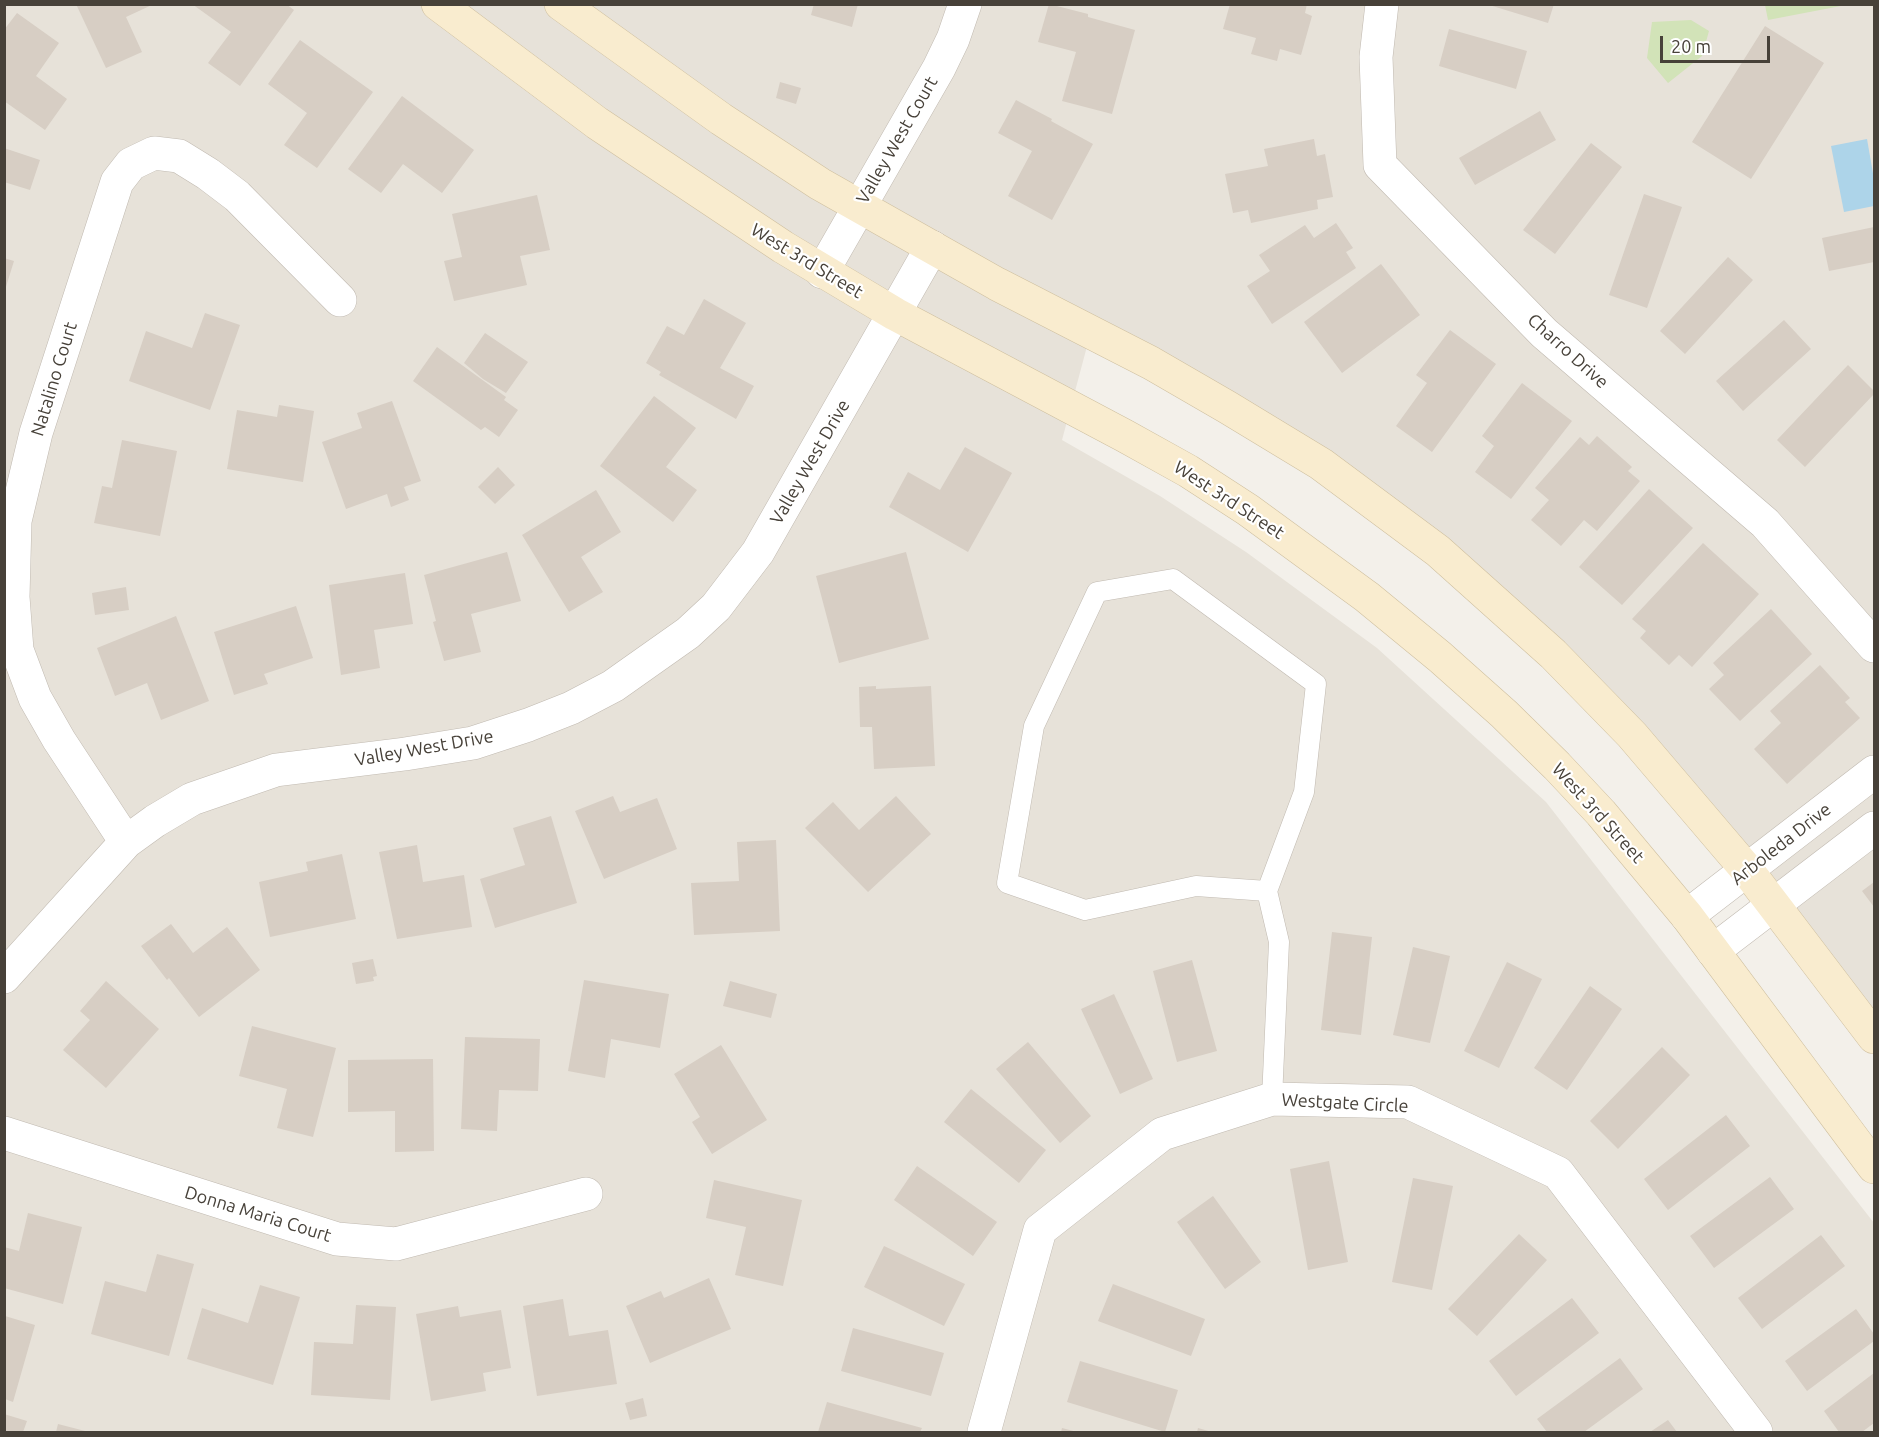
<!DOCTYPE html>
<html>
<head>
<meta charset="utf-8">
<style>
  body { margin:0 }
  #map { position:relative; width:1879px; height:1437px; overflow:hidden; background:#f3f0ea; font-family:Ubuntu,sans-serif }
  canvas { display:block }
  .frame { position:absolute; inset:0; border:6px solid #474139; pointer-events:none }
  .scale { position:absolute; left:1660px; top:36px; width:110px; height:27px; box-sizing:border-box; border:3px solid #474139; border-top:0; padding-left:8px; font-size:18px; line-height:21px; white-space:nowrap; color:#474139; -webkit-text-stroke:4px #fff; paint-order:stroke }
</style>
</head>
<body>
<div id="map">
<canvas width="1879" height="1437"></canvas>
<div class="frame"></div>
<div class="scale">20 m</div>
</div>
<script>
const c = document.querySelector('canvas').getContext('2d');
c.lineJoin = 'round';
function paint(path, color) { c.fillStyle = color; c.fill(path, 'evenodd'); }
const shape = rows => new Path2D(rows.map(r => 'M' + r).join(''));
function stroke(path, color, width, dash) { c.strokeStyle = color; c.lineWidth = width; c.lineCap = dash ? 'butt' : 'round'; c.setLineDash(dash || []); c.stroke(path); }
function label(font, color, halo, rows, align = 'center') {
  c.font = font + ' Ubuntu,sans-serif'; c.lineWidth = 4.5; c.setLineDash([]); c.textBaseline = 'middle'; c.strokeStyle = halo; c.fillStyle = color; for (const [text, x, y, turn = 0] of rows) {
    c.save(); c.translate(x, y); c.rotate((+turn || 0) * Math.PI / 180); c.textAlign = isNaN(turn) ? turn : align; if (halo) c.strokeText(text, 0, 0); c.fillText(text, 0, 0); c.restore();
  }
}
const residential = shape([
  [5,5,1874,5,1874,1018,1582,664,1094,320,1062,440,1160,496,1246,552,1377,648,1546,802,1874,1223,1874,1432,5,1432]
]);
const green = shape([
  [1846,5,1768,20,1765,5,1846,4],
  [1691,20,1709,31,1702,56,1668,83,1647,58,1652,22]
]);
const water = shape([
  [1867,139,1874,179,1874,206,1844,212,1831,146]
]);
const building = shape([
  [76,4,154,4,126,17,142,52,106,68],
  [192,4,286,4,294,10,240,86,208,63,231,32],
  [814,4,858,4,852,27,811,15],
  [1049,4,1088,14,1088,17,1135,30,1112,114,1062,101,1076,52,1038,42],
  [1230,4,1307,4,1305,13,1312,16,1301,55,1280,49,1277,61,1251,54,1256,38,1223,29],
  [1486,4,1554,4,1548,23],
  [17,13,59,43,36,76,67,99,45,130,4,101,4,30],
  [1765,26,1824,63,1751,179,1692,142],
  [1449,29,1527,51,1516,89,1439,66],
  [300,40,373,92,317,168,284,145,307,113,268,84],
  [780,82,801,88,796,104,776,98],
  [402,96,474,150,442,193,403,164,381,193,348,169],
  [1016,100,1052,119,1051,121,1093,144,1052,220,1008,196,1032,151,998,133],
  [1540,111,1556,140,1475,185,1459,158],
  [1314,139,1317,156,1325,154,1333,197,1317,200,1318,209,1251,223,1248,210,1233,213,1225,174,1268,166,1264,149],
  [1591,143,1622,167,1555,254,1523,230],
  [4,148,40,160,30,190,4,182],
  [1644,194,1682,207,1647,308,1609,295],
  [537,195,550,250,520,256,527,285,454,301,444,261,462,257,452,214],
  [1336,223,1353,248,1346,252,1356,268,1272,324,1247,286,1270,271,1259,255,1305,225,1314,238],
  [1874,227,1874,262,1829,271,1822,238],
  [1728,257,1753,280,1685,354,1660,331],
  [4,258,14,261,5,290,4,290],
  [1381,264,1420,315,1342,373,1304,322],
  [704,299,746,323,720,368,754,386,736,419,659,375,661,372,646,363,667,326,684,335],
  [205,313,240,325,210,410,129,381,146,331,192,348],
  [1784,320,1811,349,1743,411,1716,381],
  [1450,330,1496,364,1432,452,1396,426,1427,383,1416,375],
  [485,333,528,362,506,393,483,379,464,363],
  [437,347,506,397,504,400,518,410,499,437,485,427,481,430,413,381],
  [1848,365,1874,391,1874,394,1805,467,1777,440],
  [1522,383,1572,421,1511,499,1475,472,1494,446,1482,436],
  [654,396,696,428,666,467,697,490,673,522,600,466],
  [392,401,421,481,404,487,409,500,391,507,387,494,346,509,322,442,362,428,357,413],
  [279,405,314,411,303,482,227,469,237,410,277,417],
  [1597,436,1632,467,1628,471,1640,481,1597,531,1584,520,1561,546,1531,520,1549,500,1535,488,1580,437,1589,445],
  [122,440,177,451,160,536,94,523,102,486,112,488],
  [965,447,1012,473,968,552,889,507,908,472,940,490],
  [498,467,515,485,495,504,478,487],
  [1649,489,1693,528,1622,605,1579,567],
  [596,490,621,532,581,557,603,592,569,612,522,535],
  [1703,543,1759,594,1692,667,1679,655,1669,665,1640,638,1646,631,1632,619],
  [507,552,521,601,471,614,481,652,444,661,433,622,436,621,424,575],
  [906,552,929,639,839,663,816,576],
  [405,573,413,624,374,630,380,668,341,675,329,585],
  [126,587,129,610,95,615,92,593],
  [296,606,313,658,264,674,268,684,234,695,214,632],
  [1771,609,1812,654,1740,721,1709,689,1724,675,1713,663],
  [176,616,209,701,161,720,147,683,115,696,97,648],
  [1820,665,1850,698,1845,702,1860,718,1787,784,1754,749,1781,723,1770,711],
  [876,686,876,689,931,686,935,766,874,769,872,727,860,727,859,687],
  [613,796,620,812,657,798,677,849,604,879,575,811],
  [896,796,931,834,868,892,805,828,833,802,859,830],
  [551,816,577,903,495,928,480,879,525,865,513,828],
  [776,840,780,931,694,935,691,883,739,881,737,842],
  [417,845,423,882,464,875,472,927,397,939,379,852],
  [342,854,356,919,270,937,259,882,308,871,306,862],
  [1874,882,1874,907,1862,891],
  [171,924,193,953,227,927,260,970,199,1017,169,978,167,980,141,946],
  [1332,932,1372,937,1361,1035,1321,1030],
  [1413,947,1450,956,1430,1043,1393,1035],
  [373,959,377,976,373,977,374,981,356,984,352,963],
  [1192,960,1217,1051,1177,1062,1153,971],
  [1507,962,1542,979,1499,1068,1464,1051],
  [584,980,669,994,660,1048,611,1039,605,1078,568,1071],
  [106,981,159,1029,106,1088,63,1050,90,1020,80,1011],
  [730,981,777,994,771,1018,723,1006],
  [1590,986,1622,1009,1567,1090,1534,1068],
  [1114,994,1153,1079,1120,1094,1081,1009],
  [252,1026,336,1048,313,1137,277,1128,287,1089,239,1076],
  [465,1037,540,1039,538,1091,499,1090,497,1131,461,1129],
  [1028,1042,1091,1116,1060,1143,996,1069],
  [721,1045,767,1120,712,1154,692,1122,700,1117,674,1074],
  [1662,1047,1690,1075,1618,1149,1590,1121],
  [433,1059,434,1151,395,1152,395,1111,348,1112,348,1060],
  [971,1089,1046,1150,1019,1183,944,1122],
  [1726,1115,1750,1146,1668,1210,1644,1179],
  [1329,1161,1348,1262,1308,1270,1290,1169],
  [917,1166,997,1222,973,1256,894,1200],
  [1770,1177,1794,1209,1714,1268,1690,1236],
  [1413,1178,1453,1186,1432,1290,1392,1282],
  [714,1180,802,1200,783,1286,735,1275,746,1227,706,1218],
  [1213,1196,1261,1262,1225,1289,1177,1222],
  [28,1213,82,1227,63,1304,4,1288,4,1247,19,1251],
  [1519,1234,1547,1260,1477,1336,1448,1309],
  [1821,1235,1845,1266,1762,1329,1738,1298],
  [884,1246,965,1284,944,1326,864,1287],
  [157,1254,194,1264,169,1356,91,1334,105,1281,146,1292],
  [709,1278,731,1329,650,1363,626,1306,661,1291,664,1298],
  [1113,1284,1205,1319,1191,1356,1098,1321],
  [260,1285,300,1297,273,1385,187,1359,202,1308,248,1323],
  [1572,1298,1599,1333,1516,1396,1489,1361],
  [563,1299,569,1336,608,1330,617,1384,537,1396,523,1306],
  [356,1305,396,1307,390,1400,311,1395,314,1342,353,1344],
  [458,1306,460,1317,501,1310,511,1368,483,1373,486,1391,431,1401,416,1314],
  [1856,1309,1874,1334,1874,1341,1807,1391,1785,1361],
  [5,1316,35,1325,13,1402,5,1399],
  [853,1328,944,1353,931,1396,841,1371],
  [1620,1358,1643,1389,1584,1432,1547,1432,1537,1419],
  [1080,1361,1178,1390,1165,1432,1067,1402],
  [1874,1373,1874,1423,1862,1432,1839,1432,1824,1411],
  [643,1398,647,1416,630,1420,625,1403],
  [827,1402,922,1428,920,1432,818,1432],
  [4,1414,27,1421,23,1432,4,1432],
  [1668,1420,1677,1432,1650,1432],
  [58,1424,89,1432,56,1432],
  [1062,1428,1077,1432,1061,1432],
  [1198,1428,1212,1432,1197,1432]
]);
const service = shape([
  [1267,891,1196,886,1085,910,1007,883,1034,726,1097,592,1173,579,1316,684,1304,792,1267,891,1279,942,1272,1099]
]);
const minor = shape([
  [1382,4,1376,57,1380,165,1544,333,1765,523,1874,646],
  [822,272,939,68,953,39,965,4],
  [126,842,59,740,35,698,17,650,13,597,15,521,36,433,117,182,131,164,154,153,179,156,208,174,237,196,340,300],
  [1687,916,1874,772],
  [1713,951,1874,828],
  [4,977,126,842,155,821,192,799,276,770,405,754,473,743,528,725,571,708,613,686,688,633,716,607,758,552,932,247],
  [4,1133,337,1239,396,1244,586,1194],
  [984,1432,1040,1230,1162,1134,1272,1099,1408,1102,1558,1173,1756,1432]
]);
const secondary = shape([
  [438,4,597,123,783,247,895,314,1125,436,1188,471,1248,510,1367,597,1440,657,1504,714,1557,766,1601,813,1687,916,1874,1167],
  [561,4,721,119,820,184,997,284,1151,363,1227,407,1321,464,1438,551,1553,654,1632,735,1747,870,1874,1037]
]);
const streetNames = [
  ["Valley West Court",897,140,-60],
  ["West 3rd Street",807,261,31],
  ["Charro Drive",1568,351,42],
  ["Natalino Court",54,379,-73],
  ["Valley West Drive",810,462,-60],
  ["West 3rd Street",1229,500,33],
  ["Valley West Drive",424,748,-10],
  ["West 3rd Street",1598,813,48],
  ["Arboleda Drive",1781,844,-38],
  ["Westgate Circle",1345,1103,3],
  ["Donna Maria Court",258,1214,17]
];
paint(residential, '#e7e2d9');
paint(green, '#d2e3b8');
paint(water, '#add4e9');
paint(building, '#d7cec4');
stroke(service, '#c1bab1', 21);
stroke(minor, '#c1bab1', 34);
stroke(secondary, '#cebf9f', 34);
stroke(service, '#fff', 20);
stroke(minor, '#fff', 33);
stroke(secondary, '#f9eccf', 33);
label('18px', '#474139', '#fff', streetNames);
</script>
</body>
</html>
